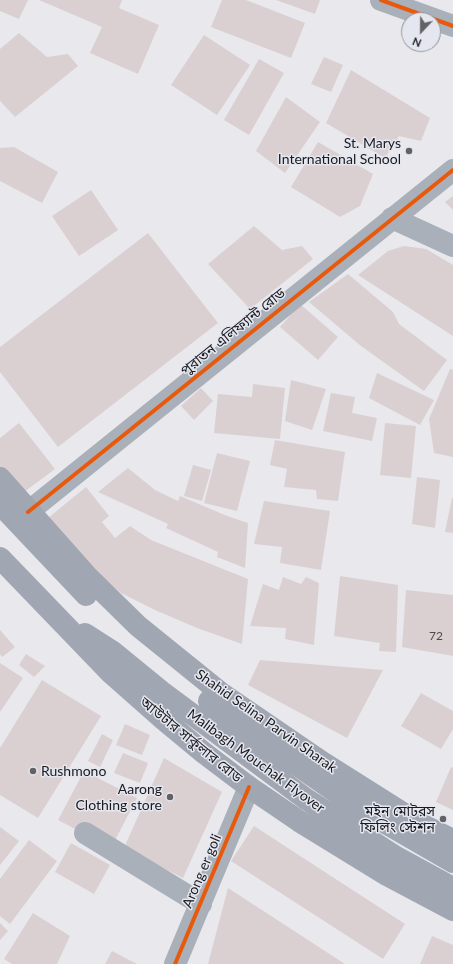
<!DOCTYPE html>
<html>
<head>
<meta charset="utf-8">
<style>
  body { margin:0 }
  #map { position:relative; width:453px; height:964px; overflow:hidden; background:#e8e8ed; font-family:Lato,sans-serif }
  canvas { display:block }
  .north { position:absolute; left:401px; top:12px; width:40px; height:40px; box-sizing:border-box; background:#e5e7f0; border:1px solid #94959c; border-radius:50%; rotate:202deg; font-size:11px; font-weight:700; line-height:16px; text-align:center; color:#1a1a1e }
  .north::after { content:''; display:block; margin:auto; width:14px; height:18px; background:#626266; clip-path:polygon(50% 0,100% 100%,50% 72%,0 100%) }
</style>
</head>
<body>
<div id="map">
<canvas width="453" height="964"></canvas>
<div class="north">N</div>
</div>
<script>
const c = document.querySelector('canvas').getContext('2d');
c.lineJoin = 'round';
function paint(path, color) { c.fillStyle = color; c.fill(path, 'evenodd'); }
const shape = rows => new Path2D(rows.map(r => 'M' + r).join(''));
function stroke(path, color, width, dash) { c.strokeStyle = color; c.lineWidth = width; c.lineCap = dash ? 'butt' : 'round'; c.setLineDash(dash || []); c.stroke(path); }
function label(font, color, halo, rows, align = 'center') {
  c.font = font + ' Lato,"Noto Sans Bengali",sans-serif'; c.lineWidth = 3; c.setLineDash([]); c.textBaseline = 'middle'; c.strokeStyle = halo; c.fillStyle = color; for (const [text, x, y, turn = 0] of rows) {
    c.save(); c.translate(x, y); c.rotate((+turn || 0) * Math.PI / 180); c.textAlign = isNaN(turn) ? turn : align; if (halo) c.strokeText(text, 0, 0); c.fillText(text, 0, 0); c.restore();
  }
}
const building = shape([
  [0,0,28,0,19,19,0,11],
  [39,0,122,0,119,8,159,25,138,74,90,53,102,27],
  [222,0,246,0,305,23,291,58,211,27],
  [276,0,320,0,315,14],
  [19,33,47,57,68,54,78,66,15,117,0,101,0,49],
  [204,35,250,65,217,115,171,85],
  [324,57,343,65,331,92,311,84],
  [259,59,284,73,249,135,224,120],
  [351,70,430,118,421,141,399,136,385,158,326,123],
  [286,97,320,122,285,173,256,151],
  [318,142,373,174,360,206,340,217,291,187],
  [14,147,58,172,42,203,0,181,0,148],
  [91,190,118,230,79,256,52,216],
  [453,196,453,210,445,202],
  [254,226,282,250,302,246,313,259,250,309,208,264],
  [148,233,218,323,58,447,0,372,0,347],
  [404,246,426,249,453,265,453,336,358,275,388,251],
  [348,274,393,312,399,324,447,360,424,391,361,346,309,302],
  [300,304,338,337,318,360,280,327],
  [450,369,453,370,453,457,434,453,429,419],
  [377,373,434,400,420,425,369,398],
  [291,380,326,389,312,430,285,421],
  [253,384,285,388,280,439,214,433,218,394,252,397],
  [201,388,213,401,194,420,181,406],
  [331,393,355,397,352,413,377,418,372,441,323,431],
  [19,423,55,469,20,495,0,469,0,438],
  [385,423,416,426,411,478,380,475],
  [275,440,345,452,338,501,317,499,316,490,284,487,287,469,270,465],
  [217,453,250,461,237,511,204,503],
  [193,465,211,470,202,501,184,496],
  [128,468,155,490,178,501,180,496,227,516,248,523,245,568,217,557,218,552,166,528,168,524,98,492],
  [417,477,440,480,435,528,412,524],
  [86,487,109,516,102,522,115,538,130,526,151,540,248,579,242,644,197,628,155,610,121,593,85,562,48,518],
  [452,498,453,498,453,533,445,532],
  [264,501,330,511,321,570,280,563,282,547,254,544],
  [340,576,398,585,396,652,379,651,380,643,334,636],
  [283,577,301,584,306,577,319,583,314,645,285,639,286,628,250,626,263,584,279,590],
  [406,590,453,595,453,656,402,647],
  [0,630,15,647,2,657,0,654],
  [26,654,45,666,34,677,19,665],
  [260,660,383,670,347,738,248,685],
  [0,663,23,678,0,712],
  [42,680,101,716,38,818,0,795,0,748],
  [421,693,453,711,453,729,441,749,401,726],
  [125,724,150,735,142,755,116,745],
  [102,734,113,740,100,767,88,761],
  [123,753,148,763,140,783,114,773],
  [164,758,222,792,183,878,124,848],
  [451,767,453,768,453,810,436,802],
  [84,771,137,798,111,848,58,820],
  [254,826,405,924,383,959,231,861],
  [0,827,19,841,0,865],
  [29,840,57,861,10,924,0,916,0,879],
  [71,843,110,865,94,894,55,872],
  [228,888,345,964,208,964],
  [33,913,70,936,57,964,12,964,4,959],
  [0,923,8,931,0,940],
  [432,936,453,945,453,964,420,964],
  [112,951,137,964,105,964]
]);
const minor = shape([
  [381,0,453,26],
  [392,218,453,246],
  [28,512,453,170],
  [85,833,201,904],
  [175,964,249,787]
]);
const major = shape([
  [0,478,87,576,138,626,221,693,322,762,417,822,453,840],
  [0,504,86,595],
  [0,558,111,673,163,719,204,753,249,787,299,821,387,875,453,910],
  [85,634,113,652,162,692,306,799,396,857,453,888],
  [209,701,241,726,356,806,453,862]
]);
const cycleway = shape([
  [381,0,453,26],
  [28,512,453,170],
  [175,964,249,787]
]);
const markers = [
  [409,151,4,"#626266"],
  [33,771,4,"#626266"],
  [170,797,4,"#626266"],
  [443,819,4,"#626266"]
];
const numberNames = [
  ["72",436,636]
];
const poiNames = [
  ["St. Marys",401,143],
  ["International School",401,159],
  ["Rushmono",41,771,"left"],
  ["Aarong",162,789],
  ["Clothing store",162,805],
  ["মইন মোটরস",435,811],
  ["ফিলিং স্টেশন",435,827]
];
const streetNames = [
  ["পুরাতন এলিফ্যান্ট রোড",233,332,-39],
  ["Shahid Selina Parvin Sharak",266,721,35],
  ["আউটার সার্কুলার রোড",191,740,39],
  ["Malibagh Mouchak Flyover",256,761,36],
  ["Arong er goli",202,871,-67]
];
paint(building, '#dad0d2');
stroke(minor, '#a9b0b9', 22);
stroke(major, '#a1a7b2', 22);
stroke(cycleway, '#e8590c', 4);
for (const [x, y, r, color] of markers) { const dot = new Path2D(); dot.arc(x, y, r, 0, 2 * Math.PI); c.fillStyle = color; c.fill(dot); stroke(dot, '#e5e7f0', 1.5); }
label('12px', '#4d4a4e', null, numberNames);
label('14px', '#1a1a1e', '#e5e7f0', poiNames, 'right');
label('14px', '#1a1a1e', '#e5e7f0', streetNames);
</script>
</body>
</html>
